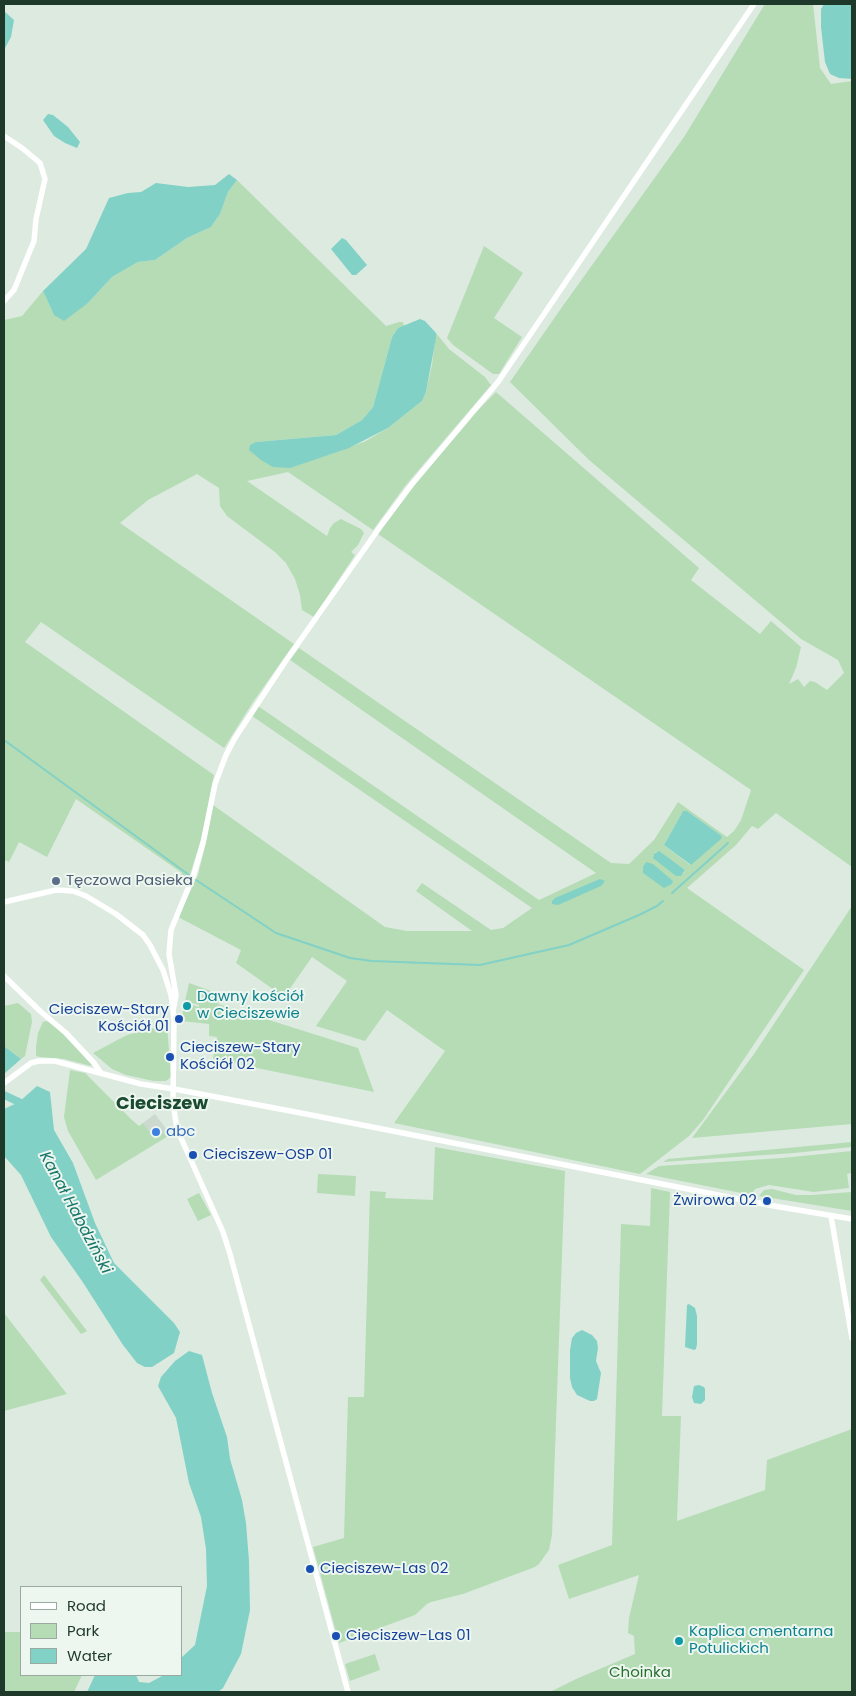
<!DOCTYPE html>
<html>
<head>
<meta charset="utf-8">
<style>
  body { margin:0 }
  #map { position:relative; width:856px; height:1696px; overflow:hidden; background:#ddeae0; font-family:Poppins,sans-serif }
  canvas { display:block }
  .frame { position:absolute; inset:0; border:5px solid #1e392a; pointer-events:none }
  .legend { position:absolute; left:20px; top:1586px; width:162px; height:90px; box-sizing:border-box; background:#edf6ef; border:1px solid #9aaaa0; margin:0; padding:6px 9px; list-style:none; font-size:15px; color:#1e392a }
  .legend li { display:flex; align-items:center; gap:10px; height:25px }
  .legend b { width:25px; border:1px solid #9aaaa0 }
</style>
</head>
<body>
<div id="map">
<canvas width="856" height="1696"></canvas>
<div class="frame"></div>
<ul class="legend">
<li><b style="height:6px;background:#fff"></b>Road</li>
<li><b style="height:14px;background:#b5dcb5"></b>Park</li>
<li><b style="height:14px;background:#82d1c7"></b>Water</li>
</ul>
</div>
<script>
const c = document.querySelector('canvas').getContext('2d');
c.lineJoin = 'round';
function paint(path, color) { c.fillStyle = color; c.fill(path, 'evenodd'); }
const shape = rows => new Path2D(rows.map(r => 'M' + r).join(''));
function stroke(path, color, width, dash) { c.strokeStyle = color; c.lineWidth = width; c.lineCap = dash ? 'butt' : 'round'; c.setLineDash(dash || []); c.stroke(path); }
function label(font, color, halo, rows, align = 'center') {
  c.font = font + ' Poppins,sans-serif'; c.lineWidth = 4; c.setLineDash([]); c.textBaseline = 'middle'; c.strokeStyle = halo; c.fillStyle = color; for (const [text, x, y, turn = 0] of rows) {
    c.save(); c.translate(x, y); c.rotate((+turn || 0) * Math.PI / 180); c.textAlign = isNaN(turn) ? turn : align; if (halo) c.strokeText(text, 0, 0); c.fillText(text, 0, 0); c.restore();
  }
}
const built = shape([
  [155,1114,167,1130,155,1139,143,1123]
]);
const green = shape([
  [765,4,813,4,820,68,831,84,852,81,852,867,776,813,758,829,752,826,736,845,687,888,804,970,703,1120,689,1136,640,1174,394,1123,445,1051,387,1010,365,1041,316,1026,347,981,312,957,284,997,236,963,241,950,178,917,198,875,207,838,213,805,385,927,407,931,472,931,416,891,422,883,491,930,503,928,532,908,252,716,258,706,539,900,596,873,290,660,299,648,611,863,629,864,654,840,678,802,727,837,734,831,741,820,751,790,378,534,411,489,474,414,496,392,699,568,691,580,760,634,771,621,801,647,796,668,789,684,798,679,804,687,810,681,815,682,827,690,844,673,838,660,801,639,589,460,510,382,562,307,684,137],
  [683,811,687,811,722,836,690,865,664,845],
  [656,852,685,870,683,874,653,856],
  [237,180,386,326,399,322,403,322,404,326,398,328,392,337,373,407,362,420,336,435,256,442,328,455,366,441,388,428,422,401,426,392,432,365,436,333,449,349,485,377,491,385,405,486,373,530,288,472,247,481,327,536,330,528,334,523,341,519,361,529,364,533,358,545,351,552,355,555,314,617,302,610,300,595,295,579,286,563,275,552,227,516,220,506,219,488,197,474,148,500,120,523,294,644,253,702,224,748,41,622,25,642,214,775,203,833,188,881,178,881,182,873,76,799,47,857,19,842,9,862,4,860,4,320,22,316,43,291,54,315,88,303,112,277,138,262,155,260,187,238,211,227,220,214,228,192],
  [484,246,523,273,494,318,522,337,499,374,493,374,453,345,447,338],
  [852,906,852,1124,692,1138,754,1054],
  [189,983,222,995,218,1004,358,1048,374,1092,213,1059,217,1037,209,1036,209,1024,181,1021,185,1003,199,1007,199,1005,185,1001],
  [18,1003,31,1014,32,1022,25,1056,21,1059,4,1046,4,1006],
  [47,1021,55,1026,74,1044,92,1064,91,1066,64,1059,40,1057,36,1056,36,1047,38,1033,43,1022],
  [167,1025,171,1077,166,1081,154,1081,126,1075,112,1069,93,1053,127,1035],
  [70,1070,85,1073,132,1120,139,1126,143,1123,155,1139,167,1130,170,1135,96,1180,68,1131,64,1117],
  [852,1142,852,1147,794,1153,663,1162,668,1159],
  [435,1147,565,1171,552,1535,549,1550,539,1564,535,1567,463,1594,431,1602,427,1604,415,1615,339,1643,313,1547,344,1538,348,1397,364,1397,370,1191,386,1192,385,1198,433,1200],
  [852,1151,852,1173,847,1174,849,1188,814,1192,769,1185,755,1189,751,1195,646,1174,659,1166,782,1158],
  [318,1174,356,1176,355,1196,317,1193],
  [651,1188,670,1192,662,1416,681,1416,677,1521,765,1490,767,1460,852,1429,852,1692,550,1692,576,1679,635,1654,634,1636,628,1633,629,1618,639,1575,569,1599,558,1565,612,1545,621,1224,650,1226],
  [772,1189,796,1195,811,1195,852,1192,852,1211,759,1196,764,1190],
  [199,1193,211,1215,198,1221,187,1199],
  [44,1275,87,1331,81,1334,40,1280],
  [4,1313,67,1394,4,1411],
  [4,1632,21,1632,21,1675,82,1675,74,1692,4,1692],
  [375,1654,380,1670,350,1681,345,1664]
]);
const water = shape([
  [824,4,852,4,852,79,839,78,830,74,825,62,821,27,821,9],
  [4,11,14,20,11,37,4,50],
  [48,114,53,115,68,127,80,142,77,148,65,143,54,136,43,120],
  [229,174,237,180,228,192,220,214,211,227,187,238,155,260,138,262,112,277,88,303,64,321,54,315,43,291,86,249,109,198,128,193,141,192,156,183,188,187,215,185],
  [342,238,346,240,367,265,356,275,352,275,331,249],
  [420,319,425,321,436,333,436,338,426,392,422,401,388,428,349,448,290,468,273,467,261,460,249,450,250,445,256,442,336,435,362,420,373,407,392,337,398,328],
  [683,811,687,811,722,836,721,839,691,865,664,845],
  [659,851,685,870,681,876,676,876,653,858,654,854],
  [646,862,653,864,673,881,672,884,664,888,643,873,643,867],
  [600,879,605,881,601,886,558,905,552,904,552,901,555,898],
  [4,1046,21,1059,4,1074],
  [37,1086,50,1092,54,1130,73,1163,95,1223,114,1263,174,1323,180,1332,174,1353,152,1367,145,1367,137,1363,123,1345,82,1281,51,1237,21,1175,4,1156,4,1109,19,1102],
  [689,1304,695,1308,697,1316,697,1344,696,1349,694,1350,685,1347,687,1305],
  [582,1330,592,1335,597,1341,598,1348,596,1361,601,1373,597,1399,594,1401,590,1401,577,1395,572,1387,570,1378,570,1350,572,1338,576,1333],
  [189,1351,202,1355,212,1393,227,1437,230,1459,242,1500,246,1523,249,1561,250,1610,241,1654,223,1688,218,1692,87,1692,95,1675,136,1675,139,1682,149,1683,164,1675,181,1675,181,1658,195,1645,207,1586,206,1549,201,1517,189,1483,176,1418,158,1386,161,1377,175,1361],
  [699,1385,704,1387,705,1389,705,1400,701,1404,694,1403,692,1397,694,1386]
]);
const stream = shape([
  [4,740,189,875],
  [196,880,276,933,350,958,372,961,480,965,569,945,639,915,657,906,663,901],
  [672,893,728,843]
]);
const canal = shape([
  [4,1095,19,1102,23,1110]
]);
const minor = shape([
  [4,136,22,148,40,163,45,179,36,219,34,241,14,290,4,301],
  [4,902,56,890,73,891,86,896,116,914,143,935,150,945,163,970,171,995,174,1019,173,1103,177,1129,223,1232,230,1254,348,1692],
  [4,976,40,1011,66,1033,94,1063,101,1073],
  [173,1011,176,995,169,954,171,930,194,874,203,843,215,784,226,755,235,738,285,662,382,524,412,484,498,382,754,4],
  [4,1083,31,1063,39,1061,55,1061,141,1084,174,1089,306,1114,774,1206,852,1219],
  [831,1216,852,1338]
]);
const markers = [
  [56,881,5,"#5c6f8a"],
  [187,1006,5,"#0f9aa8"],
  [179,1019,5,"#1a4fb4"],
  [170,1057,5,"#1a4fb4"],
  [156,1132,5,"#3f7fe0"],
  [193,1155,5,"#1a4fb4"],
  [767,1201,5,"#1a4fb4"],
  [310,1569,5,"#1a4fb4"],
  [336,1636,5,"#1a4fb4"],
  [679,1641,5,"#0f9aa8"]
];
const serviceNames = [
  ["Tęczowa Pasieka",66,881]
];
const cultureNames = [
  ["Dawny kościół",197,997],
  ["w Cieciszewie",197,1014],
  ["Kaplica cmentarna",689,1632],
  ["Potulickich",689,1649]
];
const transitNames = [
  ["Cieciszew-Stary",169,1010,"right"],
  ["Kościół 01",169,1027,"right"],
  ["Cieciszew-Stary",180,1048],
  ["Kościół 02",180,1065],
  ["Cieciszew-OSP 01",203,1155],
  ["Żwirowa 02",757,1201,"right"],
  ["Cieciszew-Las 02",320,1569],
  ["Cieciszew-Las 01",346,1636]
];
const shopNames = [
  ["abc",166,1132]
];
const parkNames = [
  ["Choinka",640,1673]
];
const waterNames = [
  ["Kanał Habdziński",75,1213,62]
];
const quarterNames = [
  ["Cieciszew",162,1104]
];
paint(built, '#cbd9cf');
paint(green, '#b5dcb5');
paint(water, '#82d1c7');
stroke(stream, '#82d1c7', 2);
stroke(canal, '#82d1c7', 8);
stroke(minor, '#fff', 5.5);
for (const [x, y, r, color] of markers) { const dot = new Path2D(); dot.arc(x, y, r, 0, 2 * Math.PI); c.fillStyle = color; c.fill(dot); stroke(dot, '#edf6ef', 2); }
label('15px', '#4e5e75', '#edf6ef', serviceNames, 'left');
label('15px', '#0d838f', '#edf6ef', cultureNames, 'left');
label('15px', '#164399', '#edf6ef', transitNames, 'left');
label('15px', '#366cbe', '#edf6ef', shopNames, 'left');
label('15px', '#28712f', '#edf6ef', parkNames);
label('italic 16px', '#18766b', '#edf6ef', waterNames);
label('bold 18px', '#1a4b31', '#edf6ef', quarterNames);
</script>
</body>
</html>
